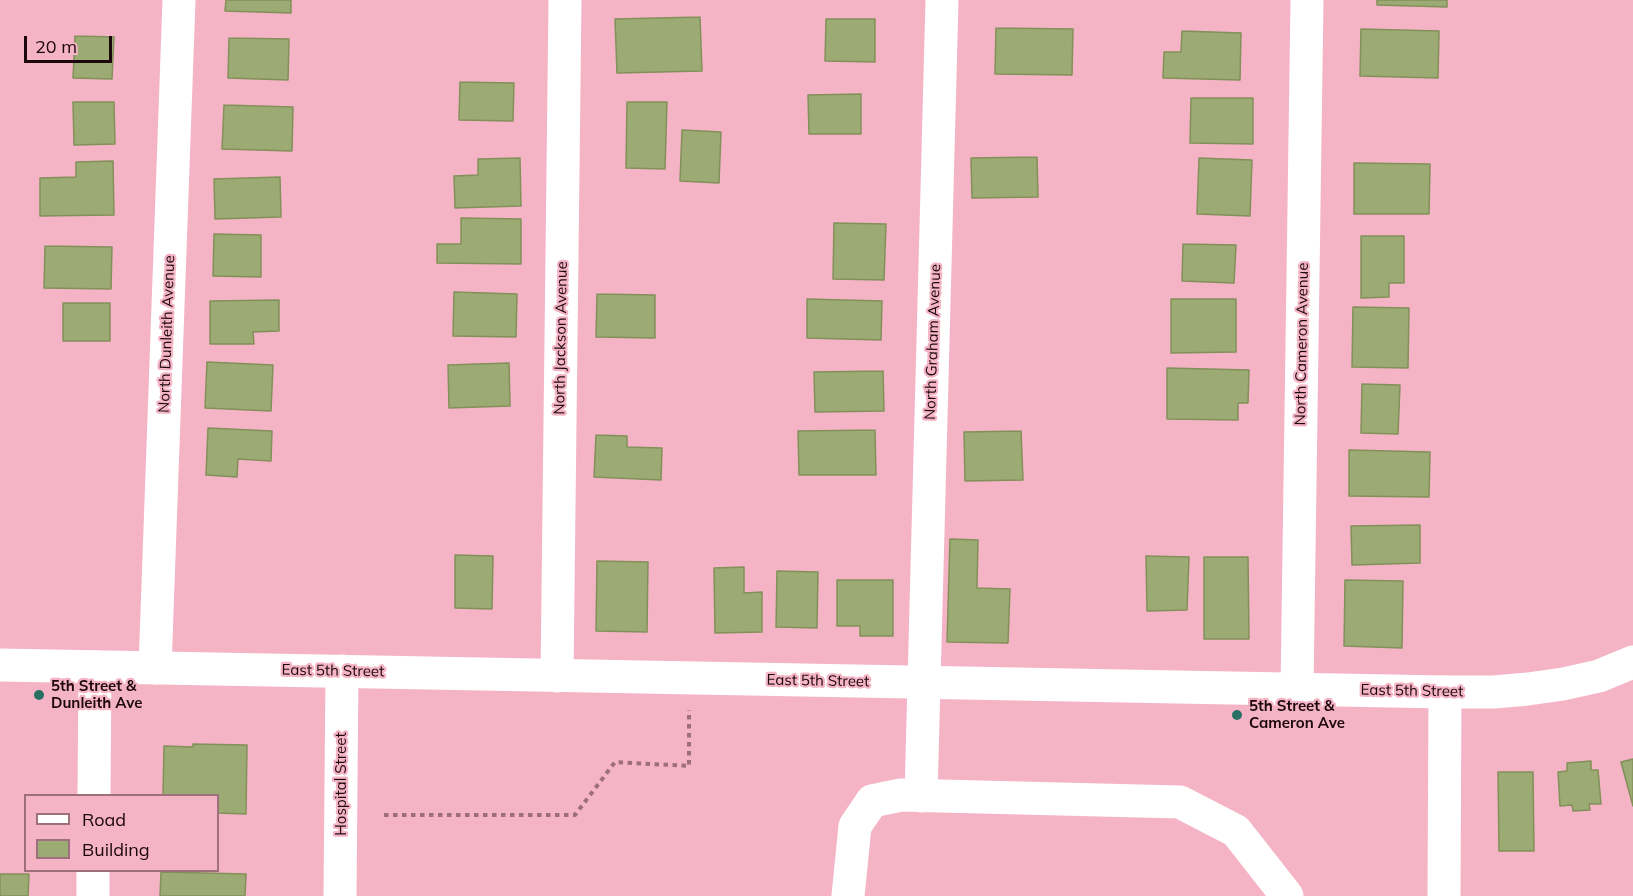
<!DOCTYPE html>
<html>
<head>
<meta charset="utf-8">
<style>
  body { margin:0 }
  #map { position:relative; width:1633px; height:896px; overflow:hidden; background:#f4b4c6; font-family:Mulish,sans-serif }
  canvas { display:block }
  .legend { position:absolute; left:24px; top:794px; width:195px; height:78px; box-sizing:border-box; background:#f4b4c6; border:2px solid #9e6f7c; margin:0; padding:8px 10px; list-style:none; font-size:18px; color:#1c070e }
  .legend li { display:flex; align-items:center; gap:12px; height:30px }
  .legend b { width:30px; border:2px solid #9e6f7c }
  .scale { position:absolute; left:24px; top:36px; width:88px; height:27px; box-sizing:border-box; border:3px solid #1c070e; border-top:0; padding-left:8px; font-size:18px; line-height:21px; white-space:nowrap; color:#1c070e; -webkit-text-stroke:4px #f4b4c6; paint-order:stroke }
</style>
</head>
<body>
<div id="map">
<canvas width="1633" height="896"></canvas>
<ul class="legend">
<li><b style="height:8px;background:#fff"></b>Road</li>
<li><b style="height:16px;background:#9caa73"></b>Building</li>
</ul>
<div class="scale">20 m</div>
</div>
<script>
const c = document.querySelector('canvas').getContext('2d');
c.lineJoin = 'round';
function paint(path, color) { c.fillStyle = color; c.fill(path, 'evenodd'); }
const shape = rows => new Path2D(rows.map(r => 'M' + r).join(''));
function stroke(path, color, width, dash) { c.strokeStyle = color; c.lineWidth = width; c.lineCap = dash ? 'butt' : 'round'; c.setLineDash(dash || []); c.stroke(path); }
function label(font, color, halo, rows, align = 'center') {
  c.font = font + ' Mulish,sans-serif'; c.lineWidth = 4.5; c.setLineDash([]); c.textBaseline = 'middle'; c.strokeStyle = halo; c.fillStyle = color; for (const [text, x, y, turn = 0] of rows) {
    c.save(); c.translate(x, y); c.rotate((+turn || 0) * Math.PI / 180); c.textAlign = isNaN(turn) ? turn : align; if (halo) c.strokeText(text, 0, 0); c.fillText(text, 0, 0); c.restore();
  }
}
const building = shape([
  [226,0,291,0,291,13,225,11,226,0],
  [1377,0,1447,0,1447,7,1377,5,1377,0],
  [700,17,702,71,617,73,615,19,700,17],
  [826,19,875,19,875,62,825,61,826,19],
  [996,28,1073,29,1072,75,995,74,996,28],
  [1361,29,1439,31,1438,78,1360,76,1361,29],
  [1182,31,1241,33,1240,80,1163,78,1164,52,1181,52,1182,31],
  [75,36,114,37,112,79,73,78,75,36],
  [229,38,289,39,288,80,228,78,229,38],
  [460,82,514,83,513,121,459,120,460,82],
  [861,94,861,134,809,134,808,95,861,94],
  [1191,98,1253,98,1253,144,1190,143,1191,98],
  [73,102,114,102,115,144,74,145,73,102],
  [627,102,667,102,665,169,626,168,627,102],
  [224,105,293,107,292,151,222,149,224,105],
  [682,130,721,132,719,183,680,181,682,130],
  [1037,157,1038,197,972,198,971,158,1037,157],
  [520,158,521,206,455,208,454,176,478,175,478,159,520,158],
  [1199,158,1252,160,1250,216,1197,214,1199,158],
  [113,161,114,215,40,216,40,178,76,177,76,162,113,161],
  [1354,163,1430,164,1429,214,1354,214,1354,163],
  [280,177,281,217,215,219,214,179,280,177],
  [461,218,521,219,521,264,437,263,437,244,461,244,461,218],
  [834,223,886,224,884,280,833,279,834,223],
  [214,234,261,235,261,277,213,276,214,234],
  [1361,236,1404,236,1404,283,1389,283,1389,297,1361,298,1361,236],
  [1183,244,1236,245,1234,283,1182,281,1183,244],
  [45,246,112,247,111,289,44,288,45,246],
  [454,292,517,294,516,337,453,336,454,292],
  [597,294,655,295,655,338,596,337,597,294],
  [807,299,882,301,881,340,807,338,807,299],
  [1171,299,1236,299,1236,352,1171,353,1171,299],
  [279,300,279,331,253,332,254,344,210,344,210,301,279,300],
  [63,303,110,303,110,341,63,341,63,303],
  [1353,307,1409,308,1408,368,1352,367,1353,307],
  [207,362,273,365,271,411,205,408,207,362],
  [509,363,510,406,449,408,448,365,509,363],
  [1167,368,1249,370,1248,403,1238,403,1238,420,1167,419,1167,368],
  [883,371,884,411,815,412,814,372,883,371],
  [1362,384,1400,385,1398,434,1361,433,1362,384],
  [208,428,272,431,271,461,238,459,237,477,206,475,208,428],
  [875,430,876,475,799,475,798,431,875,430],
  [1021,431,1023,480,965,481,964,432,1021,431],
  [596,435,627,436,627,447,662,448,661,480,594,477,596,435],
  [1349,450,1430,452,1429,497,1349,496,1349,450],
  [1420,525,1420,563,1352,565,1351,526,1420,525],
  [950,539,978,540,977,588,1010,589,1008,643,947,642,950,539],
  [455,555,493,556,492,609,455,608,455,555],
  [1146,556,1189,557,1187,610,1147,611,1146,556],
  [1204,557,1248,557,1249,639,1204,639,1204,557],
  [597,561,648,562,647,632,596,631,597,561],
  [744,567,744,593,762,592,762,632,715,633,714,568,744,567],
  [777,571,818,572,817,628,776,627,777,571],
  [837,580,893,580,893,636,860,636,860,626,837,626,837,580],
  [1345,580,1403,581,1402,648,1344,646,1345,580],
  [193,744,247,745,246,814,218,813,218,796,163,796,164,746,193,747,193,744],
  [1633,759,1633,806,1621,762,1633,759],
  [1591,761,1591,770,1598,770,1601,804,1589,804,1590,810,1573,811,1572,805,1560,806,1558,772,1567,771,1567,763,1591,761],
  [1498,772,1533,772,1534,851,1499,851,1498,772],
  [161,872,246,874,245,896,160,896,161,872],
  [0,874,29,874,28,896,0,896,0,874]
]);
const path = shape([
  [384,815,575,815,615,762,689,766,689,710]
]);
const minor = shape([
  [155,668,179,0],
  [557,676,565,0],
  [1297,689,1307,0],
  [94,796,95,667],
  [921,796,942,0],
  [93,896,93,870],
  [340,896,342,671],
  [848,896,855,826,872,801,901,795,1180,802,1236,831,1287,896],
  [1444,896,1445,692]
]);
const major = shape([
  [0,665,1445,692,1494,692,1528,689,1563,684,1599,676,1633,662]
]);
const markers = [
  [39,695,6,"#296f63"],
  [1237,715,6,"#296f63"]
];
const streetNames = [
  ["North Dunleith Avenue",167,334,-88],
  ["North Jackson Avenue",561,338,-89],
  ["North Graham Avenue",933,342,-88],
  ["North Cameron Avenue",1302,344,-89],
  ["East 5th Street",333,671,1],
  ["East 5th Street",818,681,1],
  ["East 5th Street",1412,691,1],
  ["Hospital Street",341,784,-90]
];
const poiNames = [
  ["5th Street &",51,686],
  ["Dunleith Ave",51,703],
  ["5th Street &",1249,706],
  ["Cameron Ave",1249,723]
];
paint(building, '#9caa73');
stroke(building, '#83905a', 1.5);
stroke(path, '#9d6e7c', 4, [4.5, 4.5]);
stroke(minor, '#fff', 33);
stroke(major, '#fff', 33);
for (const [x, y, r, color] of markers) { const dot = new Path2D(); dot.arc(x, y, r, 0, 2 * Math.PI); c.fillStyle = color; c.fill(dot); stroke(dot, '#f4b4c6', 2); }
label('15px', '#1c070e', '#f4b4c6', streetNames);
label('bold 15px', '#1c070e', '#f4b4c6', poiNames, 'left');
</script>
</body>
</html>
